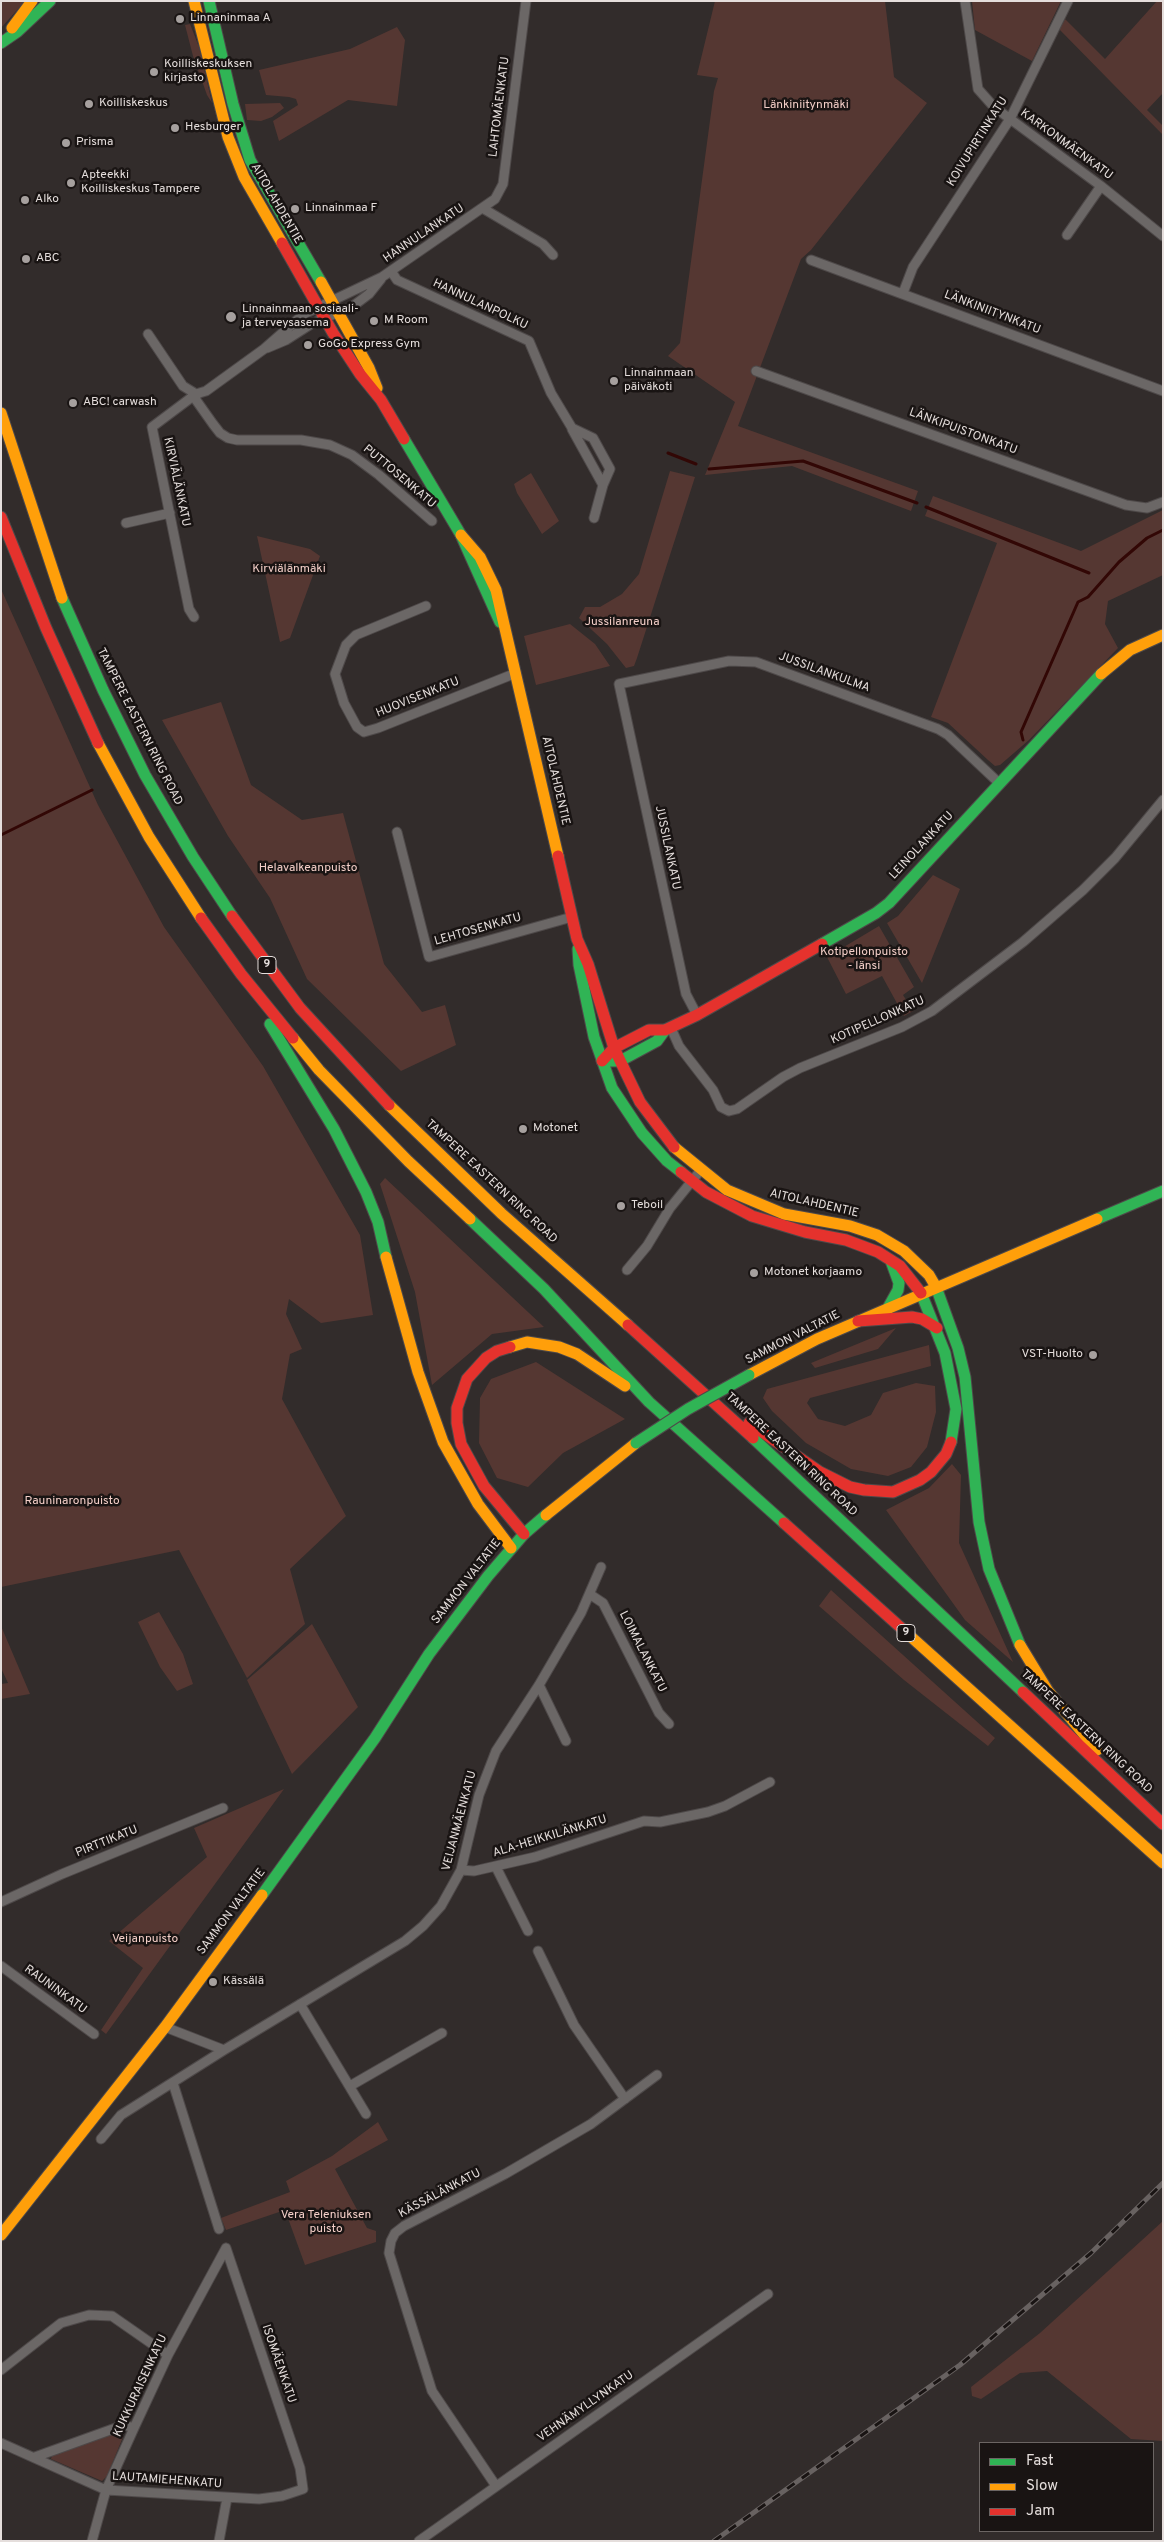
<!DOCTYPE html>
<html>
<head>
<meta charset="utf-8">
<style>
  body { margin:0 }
  #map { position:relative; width:1164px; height:2542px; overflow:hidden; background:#322c2b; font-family:Overpass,sans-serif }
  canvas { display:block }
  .frame { position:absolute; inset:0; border:2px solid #e5dedc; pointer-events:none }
  .legend { position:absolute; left:979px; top:2442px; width:175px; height:90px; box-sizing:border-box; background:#191413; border:1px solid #6b6563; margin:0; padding:6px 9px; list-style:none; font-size:15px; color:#e5dedc }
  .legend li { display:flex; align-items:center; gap:10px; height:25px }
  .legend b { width:25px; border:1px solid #6b6563 }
</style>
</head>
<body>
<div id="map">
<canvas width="1164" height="2542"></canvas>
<div class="frame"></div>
<ul class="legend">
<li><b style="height:6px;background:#30b455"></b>Fast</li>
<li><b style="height:6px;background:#ff9f0a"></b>Slow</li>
<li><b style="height:6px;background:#e5322d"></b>Jam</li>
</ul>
</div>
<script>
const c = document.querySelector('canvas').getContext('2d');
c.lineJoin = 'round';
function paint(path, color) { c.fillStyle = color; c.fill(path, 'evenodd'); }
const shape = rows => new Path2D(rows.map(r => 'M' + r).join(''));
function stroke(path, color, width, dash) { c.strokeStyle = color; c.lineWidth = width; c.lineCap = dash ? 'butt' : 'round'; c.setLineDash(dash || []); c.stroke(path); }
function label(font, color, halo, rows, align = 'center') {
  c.font = font + ' Overpass,sans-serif'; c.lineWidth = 5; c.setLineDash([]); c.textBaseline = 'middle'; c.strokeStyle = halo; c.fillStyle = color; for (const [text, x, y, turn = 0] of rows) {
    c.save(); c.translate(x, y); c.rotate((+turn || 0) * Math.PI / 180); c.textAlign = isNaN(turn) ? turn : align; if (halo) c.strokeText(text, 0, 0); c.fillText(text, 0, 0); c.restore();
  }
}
const green = shape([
  [1,1,25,1,1,28],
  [715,1,885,1,894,77,927,103,811,250,801,259,738,426,918,491,911,511,792,466,705,475,735,402,668,356,680,343,714,91,718,78,697,75],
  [972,1,1061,1,1032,61,975,30],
  [1157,1,1163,1,1163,93,1147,110,1163,126,1163,135,1059,29,1065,19,1105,59],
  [190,24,199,47,212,103,207,95,193,56,185,25],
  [397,27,405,40,397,106,348,100,279,141,273,121,298,105,296,99,289,97,266,95,259,70,350,49],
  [280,103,284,108,272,117,261,121,247,120,245,104],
  [670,471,695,477,637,658,634,666,626,668,607,644,579,618,585,607,600,607,622,594,639,574],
  [531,473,559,521,542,534,517,493,514,484],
  [933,496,1081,551,1163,510,1163,575,1108,601,1105,624,1118,648,1029,740,1000,765,995,766,988,760,948,723,931,717,997,543,925,516],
  [257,536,310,549,320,556,290,638,280,642],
  [1,589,98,805,164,927,263,1066,360,1235,373,1315,321,1323,289,1299,286,1314,302,1349,290,1354,282,1399,346,1516,290,1569,305,1624,247,1678,179,1550,1,1587],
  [570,624,595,644,610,666,536,685,524,636],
  [221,702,251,785,302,820,343,813,384,964,422,1012,445,1005,456,1045,401,1071,307,979,270,898,228,836,162,720],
  [933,875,960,889,922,983,887,923,898,916],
  [879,926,914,987,903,995,913,1011,904,1016,882,976,846,994,827,957],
  [385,1178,544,1327,492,1334,432,1385,415,1292,380,1184],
  [896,1328,878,1349,815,1368,811,1363],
  [929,1345,931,1366,810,1398,807,1403,818,1419,845,1426,871,1415,883,1393,916,1383,935,1386,936,1412,927,1447,911,1467,888,1476,851,1469,806,1443,772,1411,763,1398,767,1389],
  [536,1362,625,1419,563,1453,528,1487,497,1478,479,1443,480,1398,491,1379],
  [952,1464,961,1475,959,1543,1013,1662,965,1620,886,1510,929,1488],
  [831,1590,995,1738,988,1746,904,1680,819,1606],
  [159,1612,183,1654,193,1684,177,1691,160,1667,138,1622],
  [312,1624,358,1707,292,1774,247,1680],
  [1,1626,30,1694,1,1699,1,1684,8,1683,1,1668],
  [284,1789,106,2034,101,2030,143,1968,109,1941,207,1857,194,1828],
  [378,2122,388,2140,335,2169,367,2228,376,2231,376,2242,305,2265,285,2210,226,2230,221,2218,290,2192,286,2181,332,2156],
  [1163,2221,1163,2441,1131,2439,1047,2371,1020,2373,981,2399,972,2396,971,2387,1040,2333],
  [116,2431,122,2433,123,2437,107,2476,102,2481,51,2459,52,2455]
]);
const stream = shape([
  [668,453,696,464],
  [709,469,803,461,917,503],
  [926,507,1089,573],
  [1023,740,1021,732,1078,602,1088,597,1119,562,1147,538,1163,530],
  [1,835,92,790]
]);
const street = shape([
  [965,1,978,89,994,107,1101,186,1163,236],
  [484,209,543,244,553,255],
  [1067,235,1101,186],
  [811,260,1163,391],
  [391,271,397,280,529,341,551,393,572,428,593,438,610,469,603,485,594,518],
  [903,293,913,267,1010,119,1068,1],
  [148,334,183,386,196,394],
  [267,348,286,340,311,324,353,306,369,294,381,279],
  [756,371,1126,505,1147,508,1163,502],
  [196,394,196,400,213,424,220,433,228,438,237,440,301,440,330,445,352,455,379,475,432,521],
  [572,429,603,485],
  [126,523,170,513],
  [426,606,356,635,346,645,335,674,344,703,357,727,364,732,378,728,516,673],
  [194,617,189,609,152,427,196,394,206,391,264,349,304,314,382,277,495,199,503,184,526,1],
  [397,832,429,957,572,917],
  [697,1015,686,994,619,684,729,661,756,662,938,729,948,735,999,783],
  [671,1028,679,1046,713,1090,721,1107,729,1111,737,1109,783,1077,800,1068,902,1027,932,1011,1023,942,1083,890,1115,858,1163,800],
  [627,1270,647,1246,670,1208,700,1171],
  [591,1595,603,1603,659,1713,669,1724],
  [539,1685,566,1741],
  [496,1867,528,1931],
  [461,1870,474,1871,535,1857,644,1821,660,1822,708,1812,725,1806,770,1782],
  [1,1902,62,1874,223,1808],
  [538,1951,574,2025,625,2099],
  [1,1966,94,2034],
  [300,2004,366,2114],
  [165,2027,224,2050],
  [173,2083,219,2229],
  [350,2086,442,2033],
  [101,2139,121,2115,224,2050,405,1941,423,1926,441,1906,461,1870,479,1795,496,1751,539,1685,581,1613,601,1567],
  [1,2370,61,2323,89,2315,112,2316,168,2355],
  [1,2443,106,2490,259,2499,282,2496,303,2489,300,2468,226,2248],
  [35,2457,124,2425,134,2428],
  [496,2486,432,2391,389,2253,391,2241,395,2233,404,2226,505,2174,591,2124,657,2075],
  [92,2541,106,2490,134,2428,168,2355,226,2248],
  [219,2541,227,2498],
  [419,2541,768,2294]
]);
const fast = shape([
  [209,1,233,104,250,160,321,282],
  [1,43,17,32,50,1],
  [404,439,461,535,500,622],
  [62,598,103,690,145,775,193,857,232,916],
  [822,944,876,913,889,903,1101,674],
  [578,949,579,965,594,1037,612,1088,642,1133,667,1161,681,1172],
  [270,1024,334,1129,366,1192,378,1222,386,1257],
  [612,1061,620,1061,657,1041,665,1030],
  [470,1219,544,1289,649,1402,784,1523],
  [1097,1219,1163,1191],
  [936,1287,958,1348,965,1377,979,1522,989,1569,1020,1645],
  [921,1293,945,1353,956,1409,951,1442],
  [888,1308,898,1290,899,1283,891,1261],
  [753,1438,1023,1692],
  [262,1895,375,1738,429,1654,488,1576,524,1534,546,1515]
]);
const slow = shape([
  [194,1,228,137,244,177,282,243],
  [12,28,32,1],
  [321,282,369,368,377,388],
  [1,413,62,598],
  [461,535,480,557,496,590,558,856],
  [1101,674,1130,650,1163,635],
  [98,743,149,837,201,918],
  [293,1038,319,1070,408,1161,470,1219],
  [389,1105,501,1213,628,1325],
  [674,1147,727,1190,784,1214,850,1226,877,1235,904,1251,929,1275,936,1287],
  [386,1257,418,1372,443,1442,478,1504,511,1548],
  [510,1347,527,1342,559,1347,577,1354,625,1386],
  [749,1375,817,1339,1097,1219],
  [546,1515,636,1443],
  [909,1635,1163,1863],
  [1020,1645,1048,1691,1097,1750],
  [1,2235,165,2027,262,1895]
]);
const jam = shape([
  [282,243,333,333,360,374,381,400,404,439],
  [1,517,46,628,98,743],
  [558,856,577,939,588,964,614,1048,640,1102,674,1147],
  [232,916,300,1008,389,1105],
  [201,918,241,974,293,1038],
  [602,1061,614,1048,649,1030,665,1030,697,1015,822,944],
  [681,1172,706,1192,752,1216,805,1232,846,1240,878,1252,900,1266,921,1293],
  [858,1321,912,1317,922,1319,937,1328],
  [628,1325,753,1438],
  [510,1347,497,1351,486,1358,467,1379,457,1408,457,1423,461,1444,484,1486,524,1534],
  [749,1423,820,1472,850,1487,864,1490,893,1492,920,1480,931,1472,946,1454,951,1442],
  [784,1523,909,1635],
  [1023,1692,1163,1824]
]);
const rail = shape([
  [714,2541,960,2365,1091,2253,1163,2183]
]);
const fastBridge = shape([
  [636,1443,688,1409,749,1375]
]);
const markers = [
  [180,19,5,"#a6a09e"],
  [154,72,5,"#a6a09e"],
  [89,104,5,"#a6a09e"],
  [175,128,5,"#a6a09e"],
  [66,143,5,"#a6a09e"],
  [71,183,5,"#a6a09e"],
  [25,200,5,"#a6a09e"],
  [295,209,5,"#a6a09e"],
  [26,259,5,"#a6a09e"],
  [231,317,6,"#a6a09e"],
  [374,321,5,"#a6a09e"],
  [308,345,5,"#a6a09e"],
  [614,381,5,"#a6a09e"],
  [73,403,5,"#a6a09e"],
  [523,1129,5,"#a6a09e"],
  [621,1206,5,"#a6a09e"],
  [754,1273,5,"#a6a09e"],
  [1093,1355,5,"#a6a09e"],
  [213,1982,5,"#a6a09e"]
];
const shields = [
  [267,965,18],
  [906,1633,18]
];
const shieldNames = [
  ["9",267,965],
  ["9",906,1633]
];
const poiNames = [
  ["Linnaninmaa A",190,19],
  ["Koilliskeskuksen",164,65],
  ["kirjasto",164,79],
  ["Koilliskeskus",99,104],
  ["Hesburger",185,128],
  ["Prisma",76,143],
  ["Apteekki",81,176],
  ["Koilliskeskus Tampere",81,190],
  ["Alko",35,200],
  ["Linnainmaa F",305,209],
  ["ABC",36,259],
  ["Linnainmaan sosiaali-",242,310],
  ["ja terveysasema",242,324],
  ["M Room",384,321],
  ["GoGo Express Gym",318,345],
  ["Linnainmaan",624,374],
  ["päiväkoti",624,388],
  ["ABC! carwash",83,403],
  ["Motonet",533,1129],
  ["Teboil",631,1206],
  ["Motonet korjaamo",764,1273],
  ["VST-Huolto",1083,1355,"right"],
  ["Kässälä",223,1982]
];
const parkNames = [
  ["Länkiniitynmäki",806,106],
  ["Kirviälänmäki",289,570],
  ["Jussilanreuna",622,623],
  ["Helavalkeanpuisto",308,869],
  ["Kotipellonpuisto",864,953],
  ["- länsi",864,967],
  ["Rauninaronpuisto",72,1502],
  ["Veijanpuisto",145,1940],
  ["Vera Teleniuksen",326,2216],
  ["puisto",326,2230]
];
const streetNames = [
  ["LAHTOMÄENKATU",500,107,-83],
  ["KOIVUPIRTINKATU",978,142,-58],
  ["KARKONMÄENKATU",1066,145,36],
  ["AITOLAHDENTIE",276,204,60],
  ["HANNULANKATU",424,234,-34],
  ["HANNULANPOLKU",480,305,25],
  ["LÄNKINIITYNKATU",992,313,21],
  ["LÄNKIPUISTONKATU",963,432,20],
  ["PUTTOSENKATU",399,477,40],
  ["KIRVIÄLÄNKATU",176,482,78],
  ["JUSSILANKULMA",824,673,20],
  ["HUOVISENKATU",418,698,-22],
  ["TAMPERE EASTERN RING ROAD",139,727,63],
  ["AITOLAHDENTIE",555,781,77],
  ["LEINOLANKATU",922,846,-47],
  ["JUSSILANKATU",667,848,78],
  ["LEHTOSENKATU",478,930,-16],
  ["KOTIPELLONKATU",878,1021,-24],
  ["TAMPERE EASTERN RING ROAD",491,1182,43],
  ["AITOLAHDENTIE",814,1204,13],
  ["SAMMON VALTATIE",793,1338,-27],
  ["TAMPERE EASTERN RING ROAD",791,1455,43],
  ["SAMMON VALTATIE",467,1582,-52],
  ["LOIMALANKATU",642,1652,63],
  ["TAMPERE EASTERN RING ROAD",1086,1732,43],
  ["VEIJANMÄENKATU",460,1821,-75],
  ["ALA-HEIKKILÄNKATU",550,1837,-17],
  ["PIRTTIKATU",107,1842,-22],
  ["SAMMON VALTATIE",232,1912,-53],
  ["RAUNINKATU",55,1990,36],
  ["KÄSSÄLÄNKATU",440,2194,-28],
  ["ISOMÄENKATU",278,2364,71],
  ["KUKKURAISENKATU",141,2386,-65],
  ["VEHNÄMYLLYNKATU",586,2407,-35],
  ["LAUTAMIEHENKATU",167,2481,4]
];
paint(green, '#553732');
stroke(stream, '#320705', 3);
stroke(street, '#4e4949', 11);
stroke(fast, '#4e4949', 13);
stroke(slow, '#4e4949', 13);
stroke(jam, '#4e4949', 13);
stroke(street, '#6b6766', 9);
stroke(fast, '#30b455', 11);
stroke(slow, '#ff9f0a', 11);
stroke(jam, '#e5322d', 11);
stroke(rail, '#686261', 5);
stroke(rail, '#191413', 3, [9]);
stroke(fastBridge, '#4e4949', 13, []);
stroke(fastBridge, '#30b455', 11);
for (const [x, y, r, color] of markers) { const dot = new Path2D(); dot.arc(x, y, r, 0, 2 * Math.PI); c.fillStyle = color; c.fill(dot); stroke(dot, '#191413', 2); }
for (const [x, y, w] of shields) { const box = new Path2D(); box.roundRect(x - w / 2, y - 8.5, w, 17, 4); c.fillStyle = '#191413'; c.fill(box); stroke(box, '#e5dedc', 1); }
label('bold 11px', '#e5dedc', null, shieldNames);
label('12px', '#e5dedc', '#191413', poiNames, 'left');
label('12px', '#f4cfc8', '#191413', parkNames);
label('12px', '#e5dedc', '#191413', streetNames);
</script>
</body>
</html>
